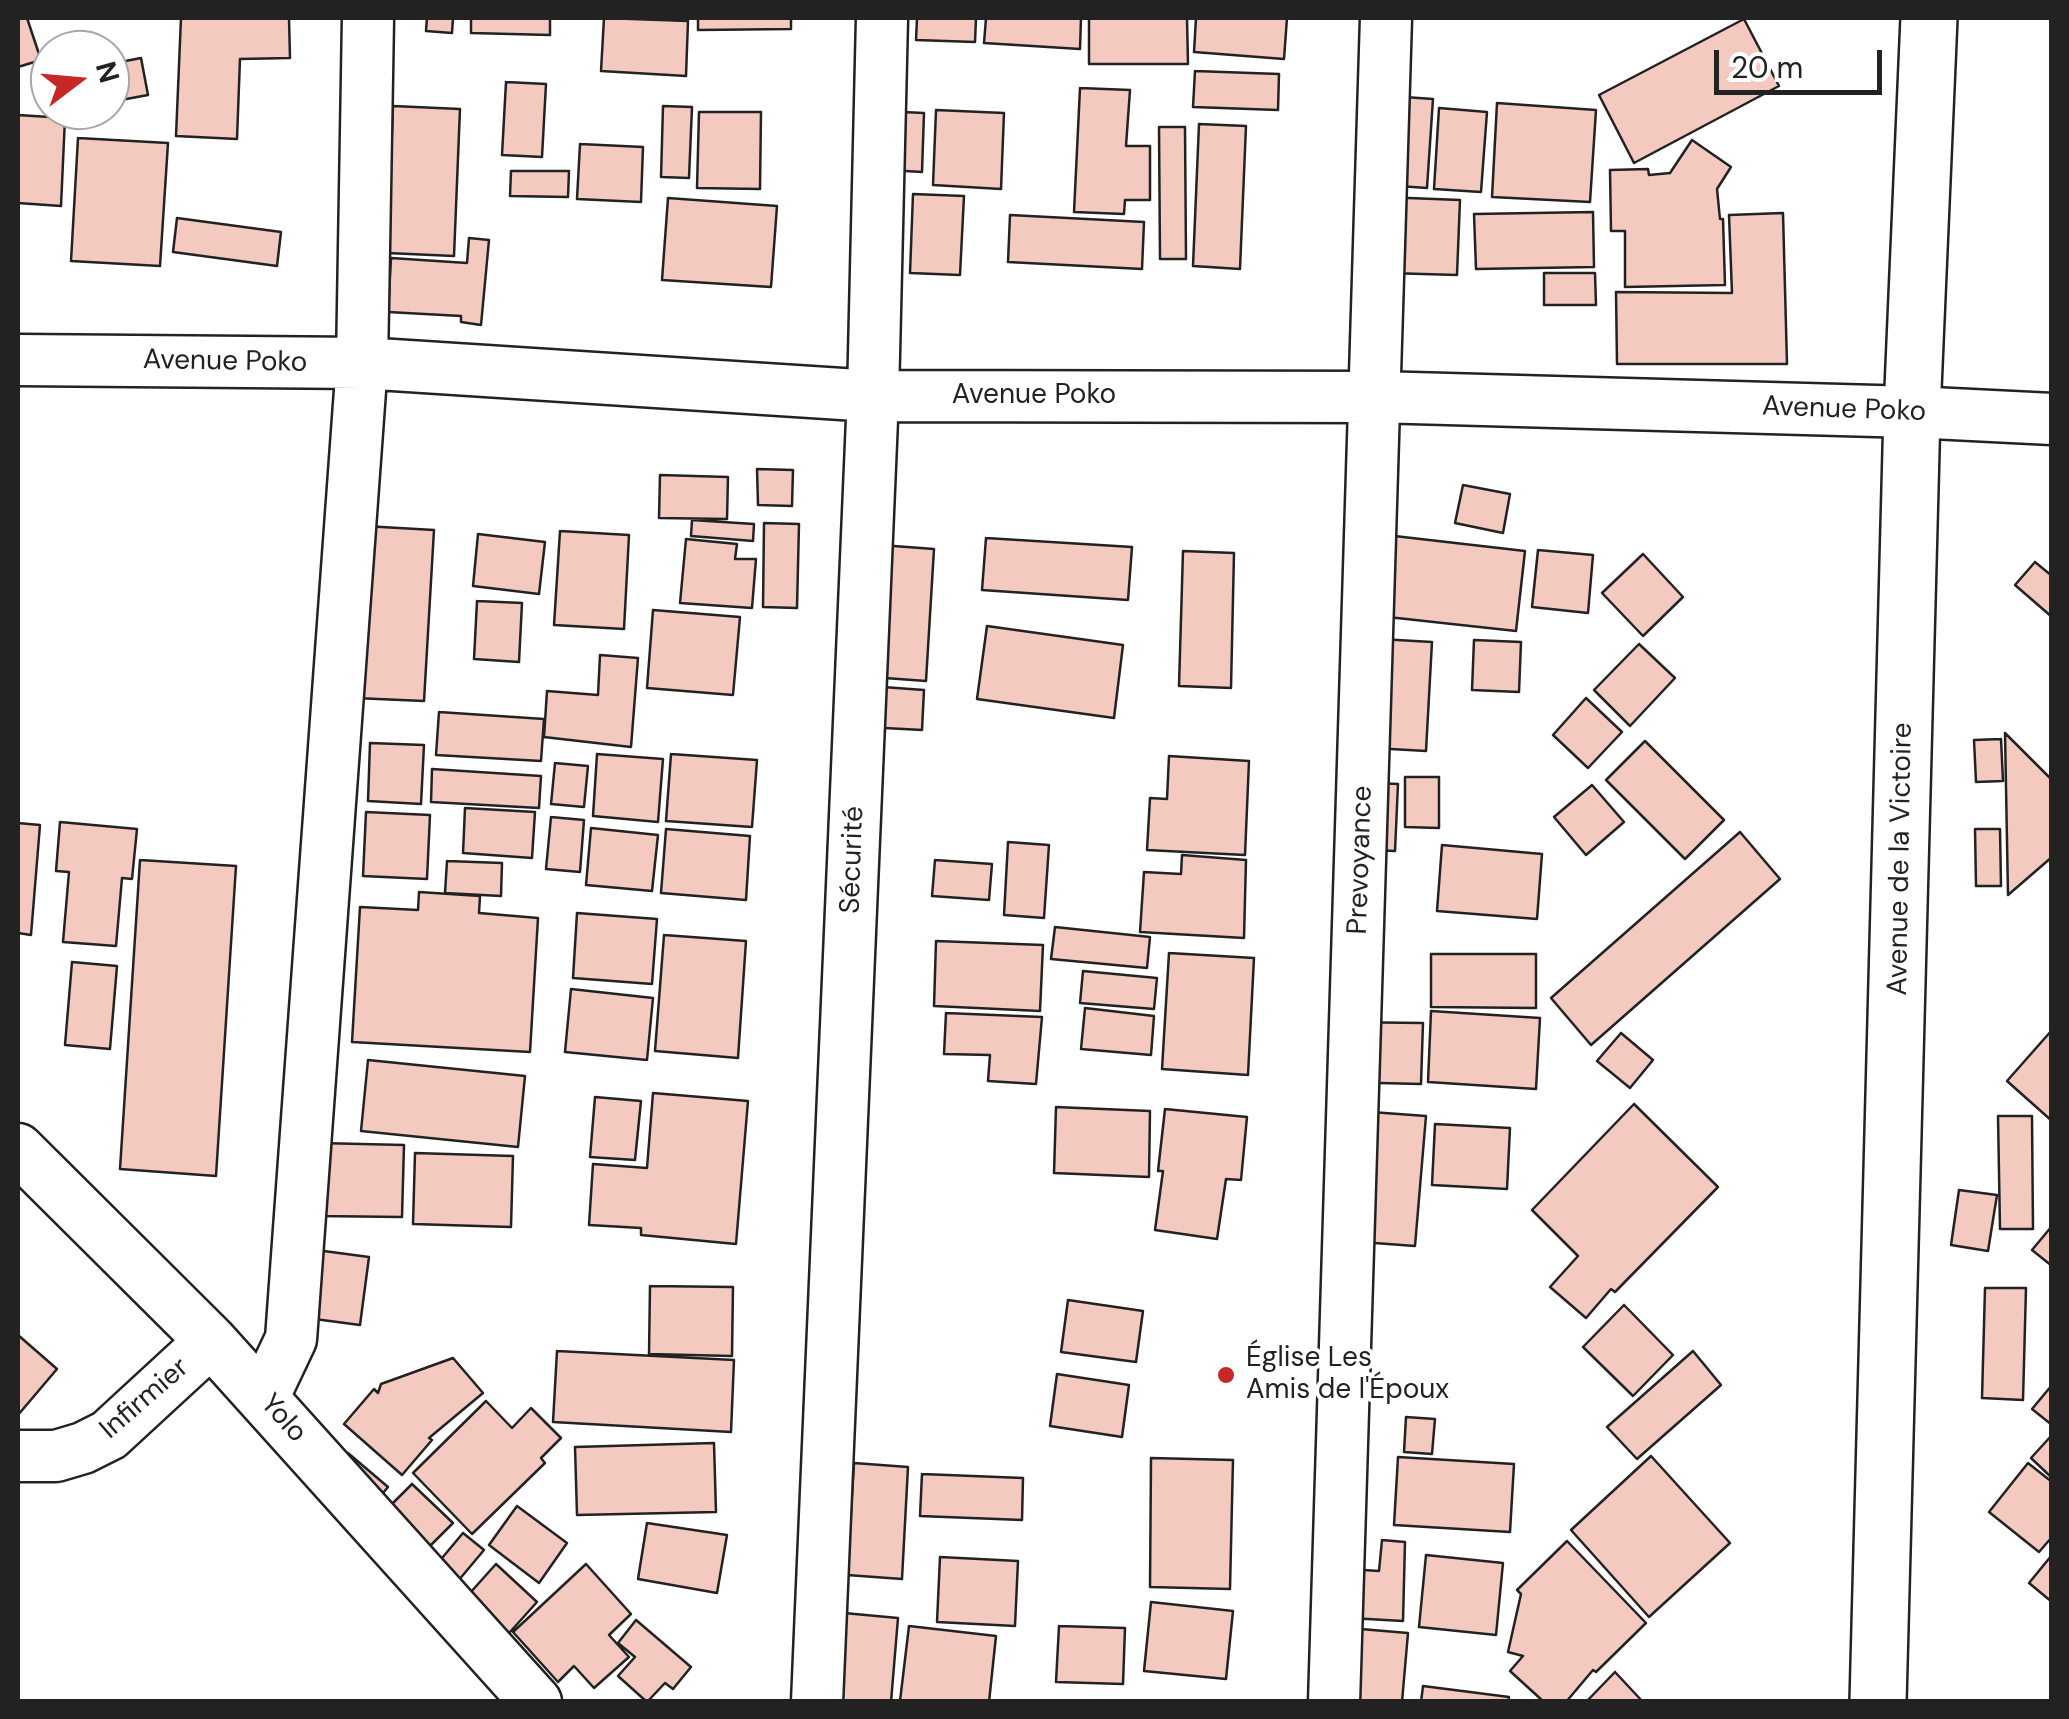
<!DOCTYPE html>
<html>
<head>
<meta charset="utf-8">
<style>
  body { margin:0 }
  #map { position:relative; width:2069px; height:1719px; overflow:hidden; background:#fff; font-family:"DM Sans",sans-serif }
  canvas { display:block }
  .frame { position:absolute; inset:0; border:20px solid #222; pointer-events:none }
  .north { position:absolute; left:30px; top:30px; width:100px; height:100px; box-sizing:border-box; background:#fff; border:2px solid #a7a7a7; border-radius:50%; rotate:74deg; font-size:28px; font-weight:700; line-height:40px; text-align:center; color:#222 }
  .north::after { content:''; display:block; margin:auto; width:35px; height:45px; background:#c62828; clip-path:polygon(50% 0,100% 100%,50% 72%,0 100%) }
  .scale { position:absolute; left:1714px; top:50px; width:168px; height:45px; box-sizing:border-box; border:5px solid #222; border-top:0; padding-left:12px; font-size:30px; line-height:35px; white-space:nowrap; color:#222; -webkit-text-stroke:8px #fff; paint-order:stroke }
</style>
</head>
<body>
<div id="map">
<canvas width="2069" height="1719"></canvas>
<div class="frame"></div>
<div class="north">N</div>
<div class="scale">20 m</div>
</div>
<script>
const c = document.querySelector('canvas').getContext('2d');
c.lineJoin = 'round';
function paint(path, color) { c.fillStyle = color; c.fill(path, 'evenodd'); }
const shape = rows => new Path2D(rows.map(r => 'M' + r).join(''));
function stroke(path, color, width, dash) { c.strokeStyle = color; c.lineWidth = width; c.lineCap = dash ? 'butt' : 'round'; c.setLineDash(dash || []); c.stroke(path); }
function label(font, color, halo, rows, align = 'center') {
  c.font = font + ' "DM Sans",sans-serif'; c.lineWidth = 8; c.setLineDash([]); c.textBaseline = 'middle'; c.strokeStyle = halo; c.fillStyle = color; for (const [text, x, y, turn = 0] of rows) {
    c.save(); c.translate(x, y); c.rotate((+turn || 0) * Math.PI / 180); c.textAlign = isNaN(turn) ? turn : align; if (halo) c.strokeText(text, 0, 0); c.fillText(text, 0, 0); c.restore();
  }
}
const building = shape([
  [18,18,27,18,41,60,18,67,18,18],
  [181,18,289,18,290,58,240,59,237,139,176,136,181,18],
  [427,18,453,18,452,33,426,31,427,18],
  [471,18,550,18,550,35,471,33,471,18],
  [604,18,688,21,686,76,601,71,604,18],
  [698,18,791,18,791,29,698,30,698,18],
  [917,18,976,18,975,42,916,40,917,18],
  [986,18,1081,18,1080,49,984,43,986,18],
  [1089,18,1187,18,1188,64,1089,64,1089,18],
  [1196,18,1287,18,1284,59,1194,52,1196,18],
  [1744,19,1779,86,1634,163,1599,95,1744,19],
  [141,58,148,95,110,102,110,64,141,58],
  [1195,71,1279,74,1278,110,1193,107,1195,71],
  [506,82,546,84,542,157,502,155,506,82],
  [1080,88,1130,90,1126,146,1150,146,1150,200,1125,200,1124,214,1074,212,1080,88],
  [1376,95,1433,99,1427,188,1370,184,1376,95],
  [1497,103,1596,110,1590,202,1492,197,1497,103],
  [393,106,460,109,454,256,387,253,393,106],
  [663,106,692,107,689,178,661,177,663,106],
  [1439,108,1487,112,1481,192,1434,189,1439,108],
  [858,110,924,113,922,172,855,168,858,110],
  [936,110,1004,113,1001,189,933,185,936,110],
  [699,112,761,112,760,189,697,188,699,112],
  [18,115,65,118,61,206,18,203,18,115],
  [1199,124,1246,126,1240,269,1193,266,1199,124],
  [1159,127,1185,127,1186,259,1160,259,1159,127],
  [78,138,168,143,160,266,71,261,78,138],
  [1692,140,1731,167,1717,189,1720,219,1723,219,1725,285,1625,287,1625,231,1611,231,1610,170,1648,169,1649,175,1670,173,1692,140],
  [580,144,643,147,641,202,577,199,580,144],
  [511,171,569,171,568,197,510,196,511,171],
  [913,194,964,196,960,275,910,273,913,194],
  [1357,196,1460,200,1457,275,1354,272,1357,196],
  [668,198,777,206,771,287,662,280,668,198],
  [1593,212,1594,267,1476,269,1474,214,1593,212],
  [1783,213,1787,364,1617,364,1616,292,1732,293,1729,215,1783,213],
  [1010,215,1144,222,1142,269,1008,262,1010,215],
  [177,218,281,232,277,266,173,252,177,218],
  [469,238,489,240,481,325,461,322,461,316,388,312,391,258,467,263,469,238],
  [1544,273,1595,273,1596,305,1544,305,1544,273],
  [757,469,793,470,792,506,758,505,757,469],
  [660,475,728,477,727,519,659,518,660,475],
  [1463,485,1510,494,1503,533,1455,523,1463,485],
  [692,520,754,524,753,541,691,536,692,520],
  [764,523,799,524,797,608,763,607,764,523],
  [364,526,434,530,424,701,355,698,364,526],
  [560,531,629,535,624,629,554,625,560,531],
  [1351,531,1525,551,1516,631,1342,612,1351,531],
  [478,534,545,542,539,594,473,586,478,534],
  [986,538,1132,547,1128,600,982,590,986,538],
  [686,539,737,544,735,559,756,559,752,608,680,603,686,539],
  [880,545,934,549,926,681,871,677,880,545],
  [1538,550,1593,555,1588,613,1532,607,1538,550],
  [1183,551,1234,553,1231,688,1179,686,1183,551],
  [1643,554,1683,597,1643,636,1602,593,1643,554],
  [2035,562,2052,576,2052,617,2015,585,2035,562],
  [477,601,522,603,519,662,474,659,477,601],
  [653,610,740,617,733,695,647,688,653,610],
  [987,626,1123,645,1114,718,977,699,987,626],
  [1380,639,1432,642,1426,751,1373,748,1380,639],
  [1474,640,1521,642,1519,692,1472,690,1474,640],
  [1639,644,1675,678,1630,726,1594,690,1639,644],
  [600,655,638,658,631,747,544,737,547,691,598,695,600,655],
  [869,686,924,690,922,730,866,727,869,686],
  [1586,698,1622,732,1588,768,1553,735,1586,698],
  [439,712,544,719,541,761,436,755,439,712],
  [2005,733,2052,780,2052,857,2008,895,2005,733],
  [2001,739,2003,781,1976,782,1974,740,2001,739],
  [1645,741,1724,820,1685,859,1606,780,1645,741],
  [370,743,424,745,421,804,368,801,370,743],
  [597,754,663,759,658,822,593,816,597,754],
  [671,754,757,760,752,827,666,821,671,754],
  [1169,756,1249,761,1245,855,1147,850,1150,798,1167,799,1169,756],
  [555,763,588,766,584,807,551,804,555,763],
  [432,769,541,776,539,808,431,802,432,769],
  [1405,777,1439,777,1439,828,1405,827,1405,777],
  [1352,782,1398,784,1395,851,1349,849,1352,782],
  [1592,785,1624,822,1586,855,1554,817,1592,785],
  [465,808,535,812,532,858,463,853,465,808],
  [366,812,430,815,427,879,363,876,366,812],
  [551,817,584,820,580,872,546,869,551,817],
  [60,822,137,829,132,879,122,878,116,946,63,942,69,872,56,871,60,822],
  [18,823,40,825,31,935,18,933,18,823],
  [591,828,658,835,652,891,586,885,591,828],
  [666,829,750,836,746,900,661,893,666,829],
  [1975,829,2000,829,2001,886,1976,886,1975,829],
  [1740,832,1780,879,1591,1045,1551,998,1740,832],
  [1008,842,1049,845,1044,918,1004,915,1008,842],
  [1442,845,1542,854,1537,919,1437,911,1442,845],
  [1182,855,1246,860,1244,938,1140,932,1144,872,1181,874,1182,855],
  [140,860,236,866,216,1176,120,1169,140,860],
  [935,860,992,864,989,900,932,896,935,860],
  [447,861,502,863,501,896,445,893,447,861],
  [419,892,480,896,479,913,538,918,530,1052,352,1042,360,907,418,910,419,892],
  [577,913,657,919,652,984,573,978,577,913],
  [1055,927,1150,937,1147,968,1051,959,1055,927],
  [664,935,746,941,738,1058,655,1051,664,935],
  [936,941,1043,945,1040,1011,934,1006,936,941],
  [1169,953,1254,958,1248,1075,1162,1069,1169,953],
  [1431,954,1536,954,1536,1008,1431,1007,1431,954],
  [72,962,117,966,110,1049,65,1045,72,962],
  [1083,971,1157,978,1154,1009,1080,1003,1083,971],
  [571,989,653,998,647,1060,565,1052,571,989],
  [1085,1008,1154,1016,1151,1055,1081,1049,1085,1008],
  [1431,1011,1540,1018,1536,1089,1428,1082,1431,1011],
  [946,1013,1042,1017,1036,1084,988,1081,990,1055,944,1054,946,1013],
  [1339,1022,1423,1023,1421,1084,1338,1082,1339,1022],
  [2052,1030,2052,1121,2007,1081,2052,1030],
  [1621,1033,1653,1060,1630,1088,1597,1061,1621,1033],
  [368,1060,525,1076,518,1147,361,1131,368,1060],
  [653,1093,748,1101,736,1244,641,1235,641,1228,589,1225,593,1164,647,1168,653,1093],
  [595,1097,641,1101,635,1160,590,1157,595,1097],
  [1634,1104,1718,1187,1615,1292,1611,1289,1586,1318,1550,1287,1578,1256,1532,1210,1634,1104],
  [1056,1107,1150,1111,1149,1177,1054,1173,1056,1107],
  [1165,1109,1247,1117,1241,1180,1226,1179,1217,1239,1155,1230,1163,1171,1158,1171,1165,1109],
  [1371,1112,1426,1116,1415,1246,1361,1242,1371,1112],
  [1998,1116,2032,1116,2033,1229,2000,1229,1998,1116],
  [1435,1124,1510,1128,1507,1189,1432,1185,1435,1124],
  [319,1143,404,1145,402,1217,318,1216,319,1143],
  [415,1153,513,1156,511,1227,413,1224,415,1153],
  [1959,1190,1997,1195,1988,1251,1951,1245,1959,1190],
  [2052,1226,2052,1266,2032,1250,2052,1226],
  [316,1250,369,1257,360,1325,307,1318,316,1250],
  [650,1286,733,1287,732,1356,649,1354,650,1286],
  [1985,1288,2026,1288,2023,1400,1982,1398,1985,1288],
  [1068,1300,1143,1311,1136,1362,1061,1352,1068,1300],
  [1624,1305,1673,1355,1633,1396,1583,1347,1624,1305],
  [18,1335,57,1369,18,1415,18,1335],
  [557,1351,734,1360,731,1432,553,1422,557,1351],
  [1693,1351,1721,1385,1637,1459,1607,1427,1693,1351],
  [453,1358,483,1393,429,1438,432,1440,402,1475,344,1424,374,1389,378,1393,381,1384,453,1358],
  [1057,1374,1129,1385,1122,1437,1050,1426,1057,1374],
  [2052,1385,2052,1425,2032,1409,2052,1385],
  [486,1401,512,1428,531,1408,561,1438,541,1458,545,1463,472,1534,413,1473,486,1401],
  [1406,1417,1435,1419,1432,1454,1404,1452,1406,1417],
  [2052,1435,2052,1477,2051,1477,2031,1458,2052,1435],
  [714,1443,716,1512,577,1515,575,1447,714,1443],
  [348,1453,388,1487,370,1509,329,1475,348,1453],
  [1651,1456,1730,1543,1649,1617,1571,1530,1651,1456],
  [1398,1457,1514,1464,1510,1532,1394,1525,1398,1457],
  [1151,1458,1233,1460,1230,1589,1150,1587,1151,1458],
  [854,1463,908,1467,902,1579,847,1575,854,1463],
  [2028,1463,2052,1482,2052,1537,2039,1552,1989,1512,2028,1463],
  [922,1474,1023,1478,1022,1520,920,1516,922,1474],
  [412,1484,453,1523,419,1557,379,1517,412,1484],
  [517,1506,567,1543,539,1583,489,1545,517,1506],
  [647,1523,727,1535,717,1593,638,1579,647,1523],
  [463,1533,484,1550,453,1587,432,1570,463,1533],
  [1382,1540,1405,1542,1403,1621,1314,1616,1348,1569,1379,1571,1382,1540],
  [1567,1541,1646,1623,1596,1672,1593,1670,1566,1702,1544,1702,1510,1671,1523,1656,1508,1652,1521,1594,1517,1590,1567,1541],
  [1426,1555,1503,1563,1496,1635,1419,1627,1426,1555],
  [2052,1555,2052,1602,2029,1583,2052,1555],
  [940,1557,1018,1561,1015,1626,937,1622,940,1557],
  [496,1564,537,1602,502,1641,461,1603,496,1564],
  [586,1564,631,1614,609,1635,629,1657,594,1688,574,1666,558,1682,513,1632,586,1564],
  [1151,1602,1233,1611,1226,1679,1144,1671,1151,1602],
  [844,1613,898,1618,891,1702,837,1702,844,1613],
  [636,1620,691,1667,673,1689,665,1683,647,1702,618,1676,635,1657,618,1643,636,1620],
  [909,1626,996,1636,989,1702,900,1701,909,1626],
  [1059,1626,1125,1628,1123,1684,1056,1682,1059,1626],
  [1325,1626,1408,1633,1402,1702,1319,1702,1325,1626],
  [1615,1672,1643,1702,1586,1702,1615,1672],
  [1423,1686,1509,1697,1508,1702,1421,1702,1423,1686]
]);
const minor = shape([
  [18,360,362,363,873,396,1376,397,1912,412,2052,419],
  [18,1149,211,1341,536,1702],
  [263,1398,291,1339,362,363,368,18],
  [18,1456,56,1456,83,1448,109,1435,211,1341],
  [817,1702,873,396,882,18],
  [1334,1702,1386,18]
]);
const secondary = shape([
  [1878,1702,1912,412,1929,18]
]);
const markers = [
  [1226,1375,10,"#c62828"]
];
const streetNames = [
  ["Avenue Poko",225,362,1],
  ["Avenue Poko",1034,396],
  ["Avenue Poko",1844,410,2],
  ["Avenue de la Victoire",1901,859,-89],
  ["Sécurité",853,860,-88],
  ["Prevoyance",1361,860,-88],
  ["Infirmier",145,1399,-41],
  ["Yolo",283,1419,48]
];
const poiNames = [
  ["Église Les",1246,1359],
  ["Amis de l'Époux",1246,1391]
];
paint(building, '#f3c9c0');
stroke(building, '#222', 2.5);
stroke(minor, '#222', 55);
stroke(secondary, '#222', 60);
stroke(minor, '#fff', 50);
stroke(secondary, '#fff', 55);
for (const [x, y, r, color] of markers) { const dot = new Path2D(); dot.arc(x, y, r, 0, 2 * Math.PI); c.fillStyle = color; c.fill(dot); stroke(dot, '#fff', 4); }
label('28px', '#222', '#fff', streetNames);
label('28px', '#222', '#fff', poiNames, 'left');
</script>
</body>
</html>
